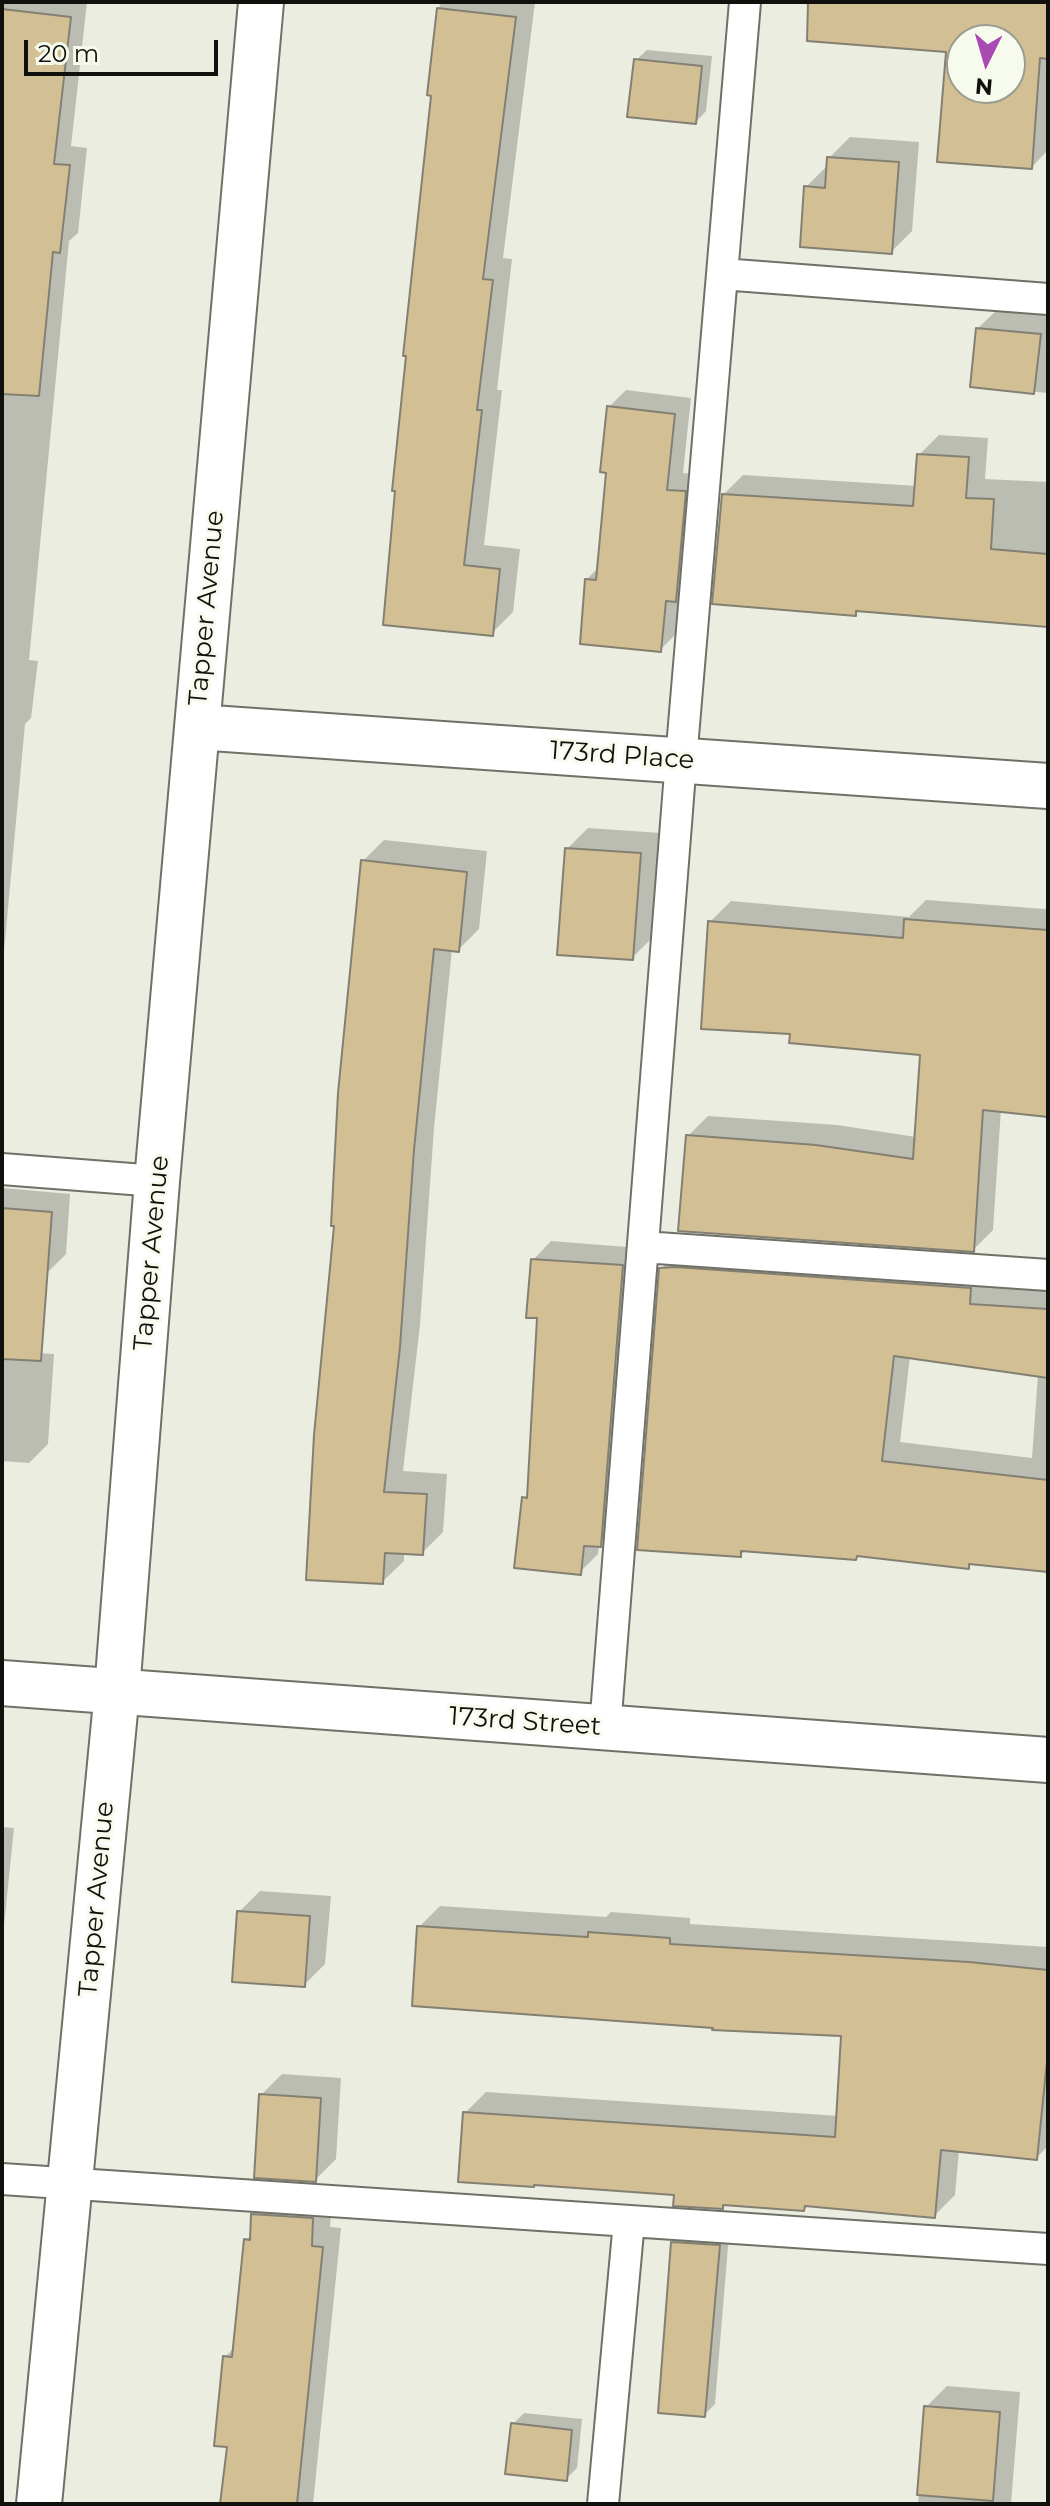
<!DOCTYPE html>
<html>
<head>
<meta charset="utf-8">
<style>
  body { margin:0 }
  #map { position:relative; width:1050px; height:2506px; overflow:hidden; background:#eaede0; font-family:Montserrat,sans-serif }
  canvas { display:block }
  .frame { position:absolute; inset:0; border:4px solid #10110d; pointer-events:none }
  .north { position:absolute; left:946px; top:24px; width:80px; height:80px; box-sizing:border-box; background:#f7fbed; border:2px solid #9b9d93; border-radius:50%; rotate:185deg; font-size:22px; font-weight:700; line-height:32px; text-align:center; color:#10110d }
  .north::after { content:''; display:block; margin:auto; width:28px; height:36px; background:#a94ab2; clip-path:polygon(50% 0,100% 100%,50% 72%,0 100%) }
  .scale { position:absolute; left:24px; top:40px; width:194px; height:36px; box-sizing:border-box; border:4px solid #10110d; border-top:0; padding-left:10px; font-size:24px; line-height:28px; white-space:nowrap; color:#10110d; -webkit-text-stroke:6px #f7fbed; paint-order:stroke }
</style>
</head>
<body>
<div id="map">
<canvas width="1050" height="2506"></canvas>
<div class="frame"></div>
<div class="north">N</div>
<div class="scale">20 m</div>
</div>
<script>
const c = document.querySelector('canvas').getContext('2d');
c.lineJoin = 'round';
function paint(path, color) { c.fillStyle = color; c.fill(path, 'evenodd'); }
const shape = rows => new Path2D(rows.map(r => 'M' + r).join(''));
function stroke(path, color, width, dash) { c.strokeStyle = color; c.lineWidth = width; c.lineCap = dash ? 'butt' : 'round'; c.setLineDash(dash || []); c.stroke(path); }
function label(font, color, halo, rows, align = 'center') {
  c.font = font + ' Montserrat,sans-serif'; c.lineWidth = 6; c.setLineDash([]); c.textBaseline = 'middle'; c.strokeStyle = halo; c.fillStyle = color; for (const [text, x, y, turn = 0] of rows) {
    c.save(); c.translate(x, y); c.rotate((+turn || 0) * Math.PI / 180); c.textAlign = isNaN(turn) ? turn : align; if (halo) c.strokeText(text, 0, 0); c.fillText(text, 0, 0); c.restore();
  }
}
const shadow = shape([
  [2,2,87,2,71,146,87,148,78,233,69,241,29,660,38,661,31,718,25,724,2,973],
  [440,2,535,2,503,258,512,259,497,390,502,390,484,545,520,549,513,612,492,633,385,623,434,94,429,93],
  [820,2,1048,2,1048,150,1032,167,940,160,948,50],
  [962,40,1010,40,1010,88,962,88],
  [647,50,712,56,706,111,696,122,636,60],
  [850,137,919,142,912,231,891,252,806,187,827,166,829,158],
  [998,309,1048,314,1048,393,972,386,978,328],
  [626,390,691,398,683,473,702,475,677,633,660,650,586,580,600,566,609,472,609,407],
  [939,435,988,438,985,479,1048,482,1048,625,859,609,855,614,724,494,743,475,917,486,919,455],
  [588,828,661,833,653,937,632,958,567,849],
  [384,840,487,851,479,929,458,950,452,949,434,1128,420,1325,403,1471,447,1474,443,1532,422,1553,404,1552,404,1561,382,1582,337,1224,363,861],
  [926,900,1045,909,1048,906,1048,1115,1001,1109,993,1230,973,1250,688,1136,708,1116,837,1125,916,1137,922,1053,792,1032,710,922,731,901,909,917],
  [3,1188,70,1194,66,1254,47,1273,2,1269],
  [551,1241,640,1248,618,1527,599,1545,598,1554,580,1572,524,1498,529,1493,539,1317,533,1260],
  [681,1249,1048,1289,1048,1570,972,1563,968,1567,860,1554,856,1558,746,1550,740,1555,661,1269],
  [910,1356,1038,1374,1032,1458,900,1442],
  [2,1351,54,1354,48,1444,29,1463,2,1461],
  [2,1827,14,1828,2,1945],
  [260,1891,331,1896,325,1964,304,1985,239,1912],
  [440,1906,606,1917,611,1912,690,1918,690,1924,1048,1947,1048,2146,1036,2158,959,2150,955,2195,934,2216,808,2205,804,2209,726,2203,722,2207,676,2193,465,2113,486,2092,839,2116,843,2035,419,1927],
  [282,2074,341,2078,336,2159,315,2180,261,2095],
  [273,2195,332,2199,330,2227,341,2228,313,2504,222,2504,229,2445,225,2357,235,2347,246,2240,252,2234,253,2215],
  [683,2232,729,2235,715,2404,704,2415,673,2243],
  [947,2386,1020,2392,1011,2504,918,2504,926,2407],
  [524,2413,582,2419,577,2468,566,2479,513,2424]
]);
const building = shape([
  [808,2,1048,2,1048,59,1040,58,1032,169,937,162,946,52,807,41,808,2],
  [962,40,1010,40,1010,88,962,88,962,40],
  [437,8,516,17,483,279,493,280,477,410,482,410,464,565,500,569,493,636,383,625,395,491,392,491,406,356,403,356,431,96,427,95,437,8],
  [2,9,71,17,54,164,70,165,60,253,53,252,39,396,2,394,2,9],
  [634,59,702,66,696,124,627,117,634,59],
  [827,157,899,162,892,254,800,247,804,186,825,188,827,157],
  [976,328,1041,334,1034,394,970,387,976,328],
  [607,406,675,414,667,490,686,491,676,602,666,601,661,652,580,644,585,579,596,580,606,473,600,472,607,406],
  [917,454,969,457,966,498,994,499,991,549,1048,554,1048,627,856,611,856,616,712,604,722,494,913,506,917,454],
  [565,848,641,853,633,960,557,955,565,848],
  [361,860,467,872,459,952,434,949,414,1150,400,1347,384,1492,427,1494,423,1555,385,1553,383,1584,306,1580,314,1435,334,1226,331,1226,338,1093,361,860],
  [904,919,1048,930,1048,1117,983,1110,974,1252,678,1231,686,1135,816,1145,913,1159,920,1055,789,1043,790,1034,701,1029,708,921,903,938,904,919],
  [2,1208,52,1212,41,1361,2,1359,2,1208],
  [531,1259,623,1265,601,1547,584,1546,581,1575,514,1568,522,1497,527,1498,537,1318,526,1318,531,1259],
  [676,1267,971,1288,970,1304,1048,1309,1048,1378,894,1356,882,1461,1048,1480,1048,1572,969,1564,969,1569,857,1556,856,1560,741,1551,741,1557,637,1550,659,1268,676,1267],
  [237,1911,310,1916,305,1987,232,1982,237,1911],
  [417,1926,588,1937,588,1932,670,1938,670,1944,969,1962,1048,1970,1048,2051,1037,2160,941,2150,935,2218,805,2206,804,2211,723,2205,723,2209,673,2206,674,2195,534,2185,534,2187,458,2182,463,2112,835,2137,841,2036,712,2030,713,2028,412,2006,417,1926],
  [259,2094,321,2098,316,2182,254,2178,259,2094],
  [251,2214,313,2218,312,2246,323,2247,297,2504,220,2504,227,2447,214,2446,223,2356,232,2357,244,2239,250,2240,251,2214],
  [671,2242,720,2245,705,2417,658,2413,671,2242],
  [924,2406,1000,2412,993,2501,917,2495,924,2406],
  [511,2423,572,2430,567,2481,505,2474,511,2423]
]);
const lane = shape([
  [722,274,1048,299],
  [2,1169,157,1181],
  [643,1247,1048,1275],
  [605,1728,681,760,745,2],
  [2,2179,1048,2249],
  [603,2504,629,2221]
]);
const street = shape([
  [197,727,1048,786],
  [39,2504,117,1691,157,1181,261,2]
]);
const secondary = shape([
  [2,1683,1048,1760]
]);
const streetNames = [
  ["Tapper Avenue",207,608,-85],
  ["173rd Place",622,756,4],
  ["Tapper Avenue",152,1253,-85],
  ["173rd Street",525,1722,4],
  ["Tapper Avenue",97,1899,-85]
];
paint(shadow, '#0003');
paint(building, '#d2bf93');
stroke(building, '#847f73', 2);
stroke(lane, '#6f7166', 34);
stroke(street, '#6f7166', 48);
stroke(secondary, '#6f7166', 48);
stroke(lane, '#fff', 30);
stroke(street, '#fff', 44);
stroke(secondary, '#fff', 44);
label('26px', '#10110d', '#f7fbed', streetNames);
</script>
</body>
</html>
